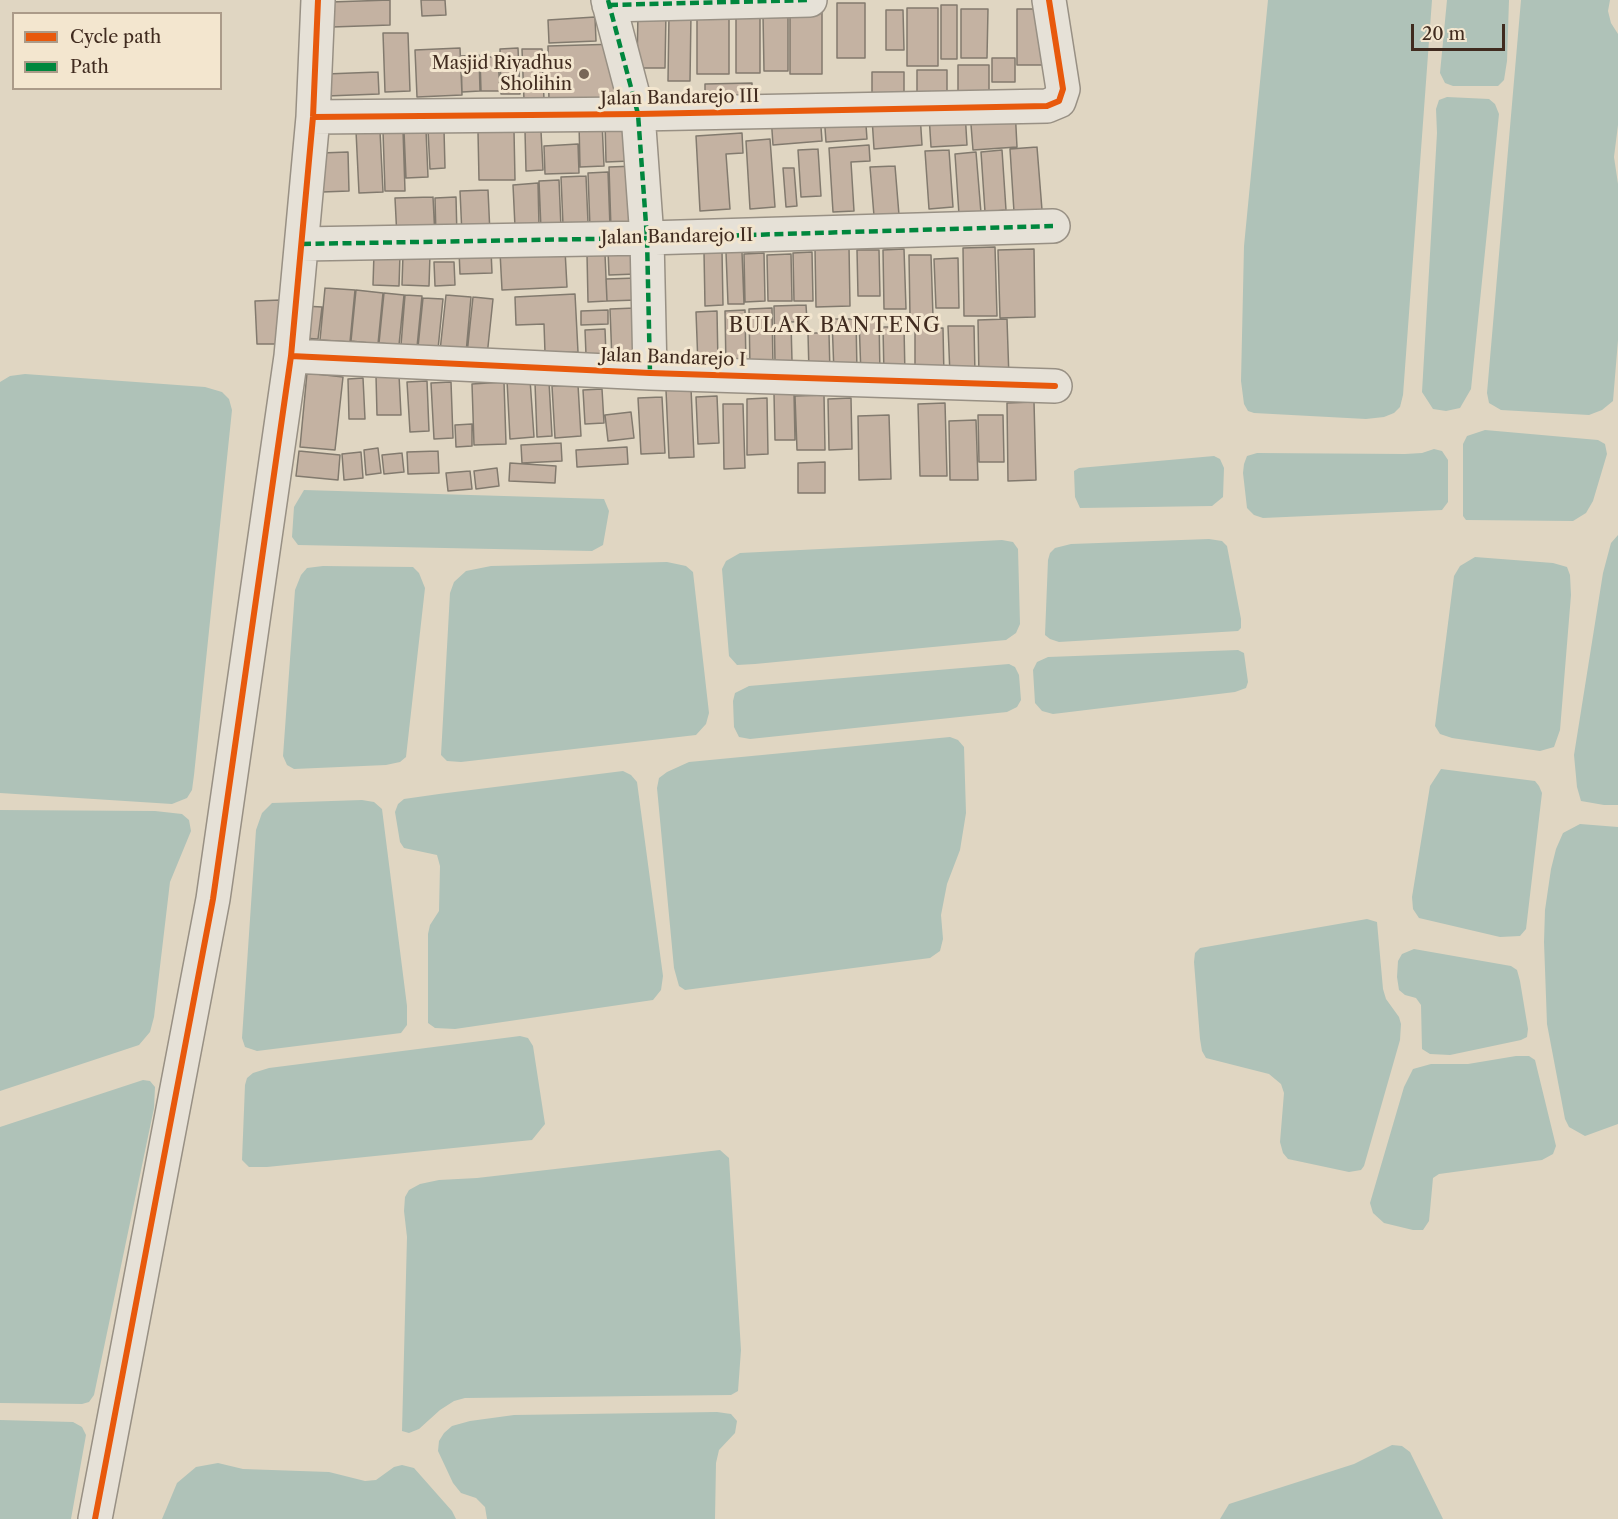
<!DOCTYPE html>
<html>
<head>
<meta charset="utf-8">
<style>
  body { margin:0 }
  #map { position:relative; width:1618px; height:1519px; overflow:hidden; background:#e0d6c2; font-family:"Libre Caslon Text",serif }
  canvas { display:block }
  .legend { position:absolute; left:12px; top:12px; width:210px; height:78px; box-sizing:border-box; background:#f3e6cf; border:2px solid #ab9b89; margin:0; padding:8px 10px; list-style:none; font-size:18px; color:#402b1f }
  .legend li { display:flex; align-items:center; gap:12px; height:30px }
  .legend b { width:30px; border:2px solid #ab9b89 }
  .scale { position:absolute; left:1411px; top:24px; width:94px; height:27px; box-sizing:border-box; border:3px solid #402b1f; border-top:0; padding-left:8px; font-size:18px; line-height:21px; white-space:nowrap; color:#402b1f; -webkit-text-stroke:4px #f3e6cf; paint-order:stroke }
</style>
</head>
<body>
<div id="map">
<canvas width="1618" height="1519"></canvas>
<ul class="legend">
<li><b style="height:8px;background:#e8590c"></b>Cycle path</li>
<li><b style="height:8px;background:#00873e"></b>Path</li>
</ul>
<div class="scale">20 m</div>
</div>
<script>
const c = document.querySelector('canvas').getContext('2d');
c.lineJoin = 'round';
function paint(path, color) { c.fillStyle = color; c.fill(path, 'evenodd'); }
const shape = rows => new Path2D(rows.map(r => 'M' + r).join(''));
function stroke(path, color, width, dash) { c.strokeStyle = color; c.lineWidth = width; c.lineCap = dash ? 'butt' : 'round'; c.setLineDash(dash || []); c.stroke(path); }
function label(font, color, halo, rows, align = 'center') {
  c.font = font + ' "Libre Caslon Text",serif'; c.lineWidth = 6; c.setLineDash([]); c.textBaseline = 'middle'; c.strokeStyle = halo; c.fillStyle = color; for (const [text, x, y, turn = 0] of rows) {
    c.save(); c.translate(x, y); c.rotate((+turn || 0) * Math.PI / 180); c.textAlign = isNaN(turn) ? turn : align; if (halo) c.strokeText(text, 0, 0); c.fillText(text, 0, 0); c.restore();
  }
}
const water = shape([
  [1268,0,1432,0,1403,395,1400,407,1394,413,1384,417,1366,419,1254,413,1248,411,1244,404,1241,381,1244,246],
  [1447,0,1509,0,1507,61,1504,80,1498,86,1453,86,1445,83,1440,73],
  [1521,0,1610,0,1608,11,1611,23,1618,34,1618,125,1614,157,1618,184,1618,340,1613,401,1602,410,1589,415,1501,410,1489,403,1487,393],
  [1447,97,1489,99,1495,104,1499,114,1471,389,1460,408,1446,411,1433,409,1422,392,1437,133,1436,109,1439,100],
  [25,374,205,387,222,392,229,399,232,410,194,775,192,790,187,798,172,804,0,793,0,382,10,376],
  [1485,430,1598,440,1605,444,1607,454,1593,501,1586,513,1573,521,1466,520,1463,516,1463,444,1467,436],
  [1434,449,1442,451,1448,460,1448,502,1442,510,1263,518,1254,515,1247,508,1243,473,1244,464,1247,456,1257,453,1405,454,1422,453],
  [1214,456,1220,459,1224,468,1223,497,1212,506,1080,508,1075,497,1074,471,1079,468],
  [304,490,604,499,609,511,603,545,592,551,298,545,292,537,294,507],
  [1618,535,1618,805,1604,805,1581,801,1577,787,1574,755,1603,573,1611,543],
  [1209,539,1222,541,1227,546,1241,619,1241,628,1238,631,1059,642,1050,639,1045,635,1048,560,1050,553,1055,548,1071,544],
  [1002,540,1013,542,1018,549,1020,624,1016,633,1006,640,755,664,737,665,729,656,722,569,726,561,740,553],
  [1475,557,1553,563,1567,567,1570,575,1571,595,1560,730,1554,747,1540,751,1452,738,1440,734,1435,726,1454,576,1460,566],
  [667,562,686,566,693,572,709,713,706,724,696,735,461,762,447,761,441,755,450,593,454,582,466,571,491,566],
  [323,566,413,567,419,573,425,588,406,757,400,762,386,765,294,769,287,765,283,756,295,590,301,575,307,568],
  [1238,650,1244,653,1248,682,1246,688,1235,692,1053,714,1042,711,1035,703,1033,670,1037,662,1048,657],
  [1009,664,1015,667,1019,675,1021,700,1017,707,1007,712,750,739,739,737,734,727,733,701,735,693,749,686],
  [950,737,958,740,964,747,966,813,960,850,947,884,941,915,943,939,940,951,930,958,685,990,679,986,674,968,657,788,659,778,667,772,689,762],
  [1441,769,1535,781,1539,786,1542,793,1526,929,1520,936,1500,937,1419,918,1413,909,1412,897,1430,786],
  [623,771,631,775,637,782,663,976,661,990,653,1000,455,1029,435,1028,428,1023,428,934,430,925,439,911,440,866,437,855,404,848,400,842,395,812,398,804,404,799,439,794],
  [362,800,374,802,382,809,407,1006,407,1025,401,1033,257,1051,245,1047,242,1038,256,830,262,813,272,803],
  [0,810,155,811,182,814,189,820,191,831,170,882,154,1017,150,1032,139,1045,0,1091],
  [1580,824,1618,827,1618,1124,1585,1136,1569,1127,1565,1119,1547,1024,1544,942,1545,910,1551,869,1556,849,1563,833],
  [1367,919,1377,922,1383,989,1386,999,1399,1017,1401,1024,1400,1040,1364,1166,1361,1170,1349,1172,1288,1159,1283,1153,1280,1142,1284,1093,1281,1084,1269,1074,1206,1058,1202,1051,1200,1039,1194,962,1195,953,1200,948],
  [1414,949,1511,966,1517,970,1520,981,1528,1029,1527,1037,1521,1040,1450,1055,1430,1054,1422,1049,1421,1005,1416,998,1405,995,1399,990,1397,977,1398,961,1402,954],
  [520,1036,528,1038,533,1046,545,1124,532,1140,267,1167,249,1167,242,1160,245,1085,247,1078,253,1073,269,1068],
  [1516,1056,1529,1056,1535,1060,1556,1146,1553,1154,1542,1160,1439,1174,1433,1178,1429,1221,1423,1230,1413,1230,1384,1223,1373,1213,1370,1203,1404,1087,1413,1069,1431,1064,1468,1064],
  [143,1080,150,1081,155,1087,154,1108,94,1395,89,1402,82,1404,0,1403,0,1127],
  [720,1150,729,1158,741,1350,738,1391,731,1395,465,1398,454,1401,440,1410,419,1429,409,1433,402,1431,407,1237,404,1211,405,1197,409,1190,420,1184,439,1180,477,1178],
  [717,1412,731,1414,737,1421,735,1433,719,1450,716,1463,715,1519,487,1519,485,1507,476,1498,461,1493,453,1483,438,1451,439,1441,444,1433,452,1426,470,1421,514,1415],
  [0,1420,73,1422,82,1427,86,1435,71,1519,0,1519],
  [1392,1445,1402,1446,1410,1452,1443,1519,1220,1519,1229,1504,1354,1464],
  [218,1463,243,1469,329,1472,365,1481,376,1480,394,1467,402,1465,414,1468,452,1511,456,1519,162,1519,177,1483,196,1467]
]);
const building = shape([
  [390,0,390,25,332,27,331,2,390,0],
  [421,0,445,0,446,15,422,16,421,0],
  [837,3,865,3,865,58,837,58,837,3],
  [941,5,957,5,957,59,941,59,941,5],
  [907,8,938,8,938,66,907,66,907,8],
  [961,9,988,9,987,58,961,58,961,9],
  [1017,9,1048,9,1048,65,1017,65,1017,9],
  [790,10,822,10,822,74,790,74,790,10],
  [886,10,903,10,904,50,886,50,886,10],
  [666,11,665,68,637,68,638,12,666,11],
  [736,11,760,11,760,73,736,73,736,11],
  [669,14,691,14,690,81,668,81,669,14],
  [697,15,729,15,729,74,697,74,697,15],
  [763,15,788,15,788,71,764,71,763,15],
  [595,17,596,41,549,43,548,20,595,17],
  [383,33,408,33,410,91,385,92,383,33],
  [619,44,619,102,549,103,548,46,619,44],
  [460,48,462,95,417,97,415,50,460,48],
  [518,48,520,94,501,94,500,49,518,48],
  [522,49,542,49,544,100,524,100,522,49],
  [479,55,480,91,462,92,461,56,479,55],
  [480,57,498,57,500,91,481,91,480,57],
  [992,58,1015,58,1015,82,992,82,992,58],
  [958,65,989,65,989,95,958,95,958,65],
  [917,70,947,70,947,95,917,95,917,70],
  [378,72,379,94,327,96,326,74,378,72],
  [872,72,904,72,904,99,872,99,872,72],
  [752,83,752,105,705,105,705,84,752,83],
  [1015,108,1017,147,973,150,970,112,1015,108],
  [865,111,867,139,826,142,824,114,865,111],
  [965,112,967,145,931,147,929,115,965,112],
  [820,113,822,141,773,145,771,116,820,113],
  [920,114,922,145,874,149,872,118,920,114],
  [628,119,630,161,606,162,605,120,628,119],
  [602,122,604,166,580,167,579,123,602,122],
  [403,130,405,191,385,191,383,131,403,130],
  [426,130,428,177,406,178,404,131,426,130],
  [428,130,444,130,445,168,430,169,428,130],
  [356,131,380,131,383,192,359,193,356,131],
  [514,131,515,180,479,180,478,132,514,131],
  [525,131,541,131,543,170,526,171,525,131],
  [742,133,743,153,726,154,730,209,700,211,696,136,742,133],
  [770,139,775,207,750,209,746,141,770,139],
  [578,144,579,173,545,174,544,146,578,144],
  [869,145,870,161,851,162,854,211,833,212,829,148,869,145],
  [1037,147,1042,210,1014,212,1010,149,1037,147],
  [818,149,821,196,801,197,798,150,818,149],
  [949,150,953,207,929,209,925,151,949,150],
  [1002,150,1006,210,985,212,981,152,1002,150],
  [348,152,349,191,322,192,321,153,348,152],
  [976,152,981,213,959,215,955,154,976,152],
  [636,166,639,228,611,229,609,167,636,166],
  [895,166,899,215,874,216,870,167,895,166],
  [783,168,794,168,797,206,786,207,783,168],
  [608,172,610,227,590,228,588,173,608,172],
  [586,176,588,223,563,225,561,177,586,176],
  [559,180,561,228,541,229,539,181,559,180],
  [538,183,539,227,515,227,513,185,538,183],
  [488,190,490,234,462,235,460,191,488,190],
  [433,197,435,237,397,238,395,198,433,197],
  [456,197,457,237,436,237,435,198,456,197],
  [849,247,850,306,816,307,815,248,849,247],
  [995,247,997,316,964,316,963,248,995,247],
  [635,249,636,274,609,275,608,250,635,249],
  [904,249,906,309,884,309,883,250,904,249],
  [1034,249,1035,317,1000,318,998,250,1034,249],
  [491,250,492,273,460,274,459,251,491,250],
  [565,250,567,287,502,290,500,252,565,250],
  [857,250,879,250,880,296,858,296,857,250],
  [722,251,723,305,705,306,704,252,722,251],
  [726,252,742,252,744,304,728,304,726,252],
  [812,252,813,301,794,301,793,253,812,252],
  [374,253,400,254,399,286,373,285,374,253],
  [764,253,765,301,745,302,744,254,764,253],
  [403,254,430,254,429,286,402,285,403,254],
  [587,254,605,254,607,301,588,302,587,254],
  [791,254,792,301,768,301,767,255,791,254],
  [909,255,931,255,933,317,910,317,909,255],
  [958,258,959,308,936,308,934,259,958,258],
  [434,262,454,262,455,285,435,286,434,262],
  [637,278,637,300,607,301,606,279,637,278],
  [325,288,355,290,350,342,320,340,325,288],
  [356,290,383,293,378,344,351,341,356,290],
  [384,293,404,295,399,345,379,343,384,293],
  [575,294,578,352,545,353,544,324,516,325,515,297,575,294],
  [405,295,422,296,417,347,401,345,405,295],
  [446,295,471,297,466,353,440,351,446,295],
  [473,297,493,299,487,356,467,354,473,297],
  [423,298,443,299,438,349,418,347,423,298],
  [281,300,282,344,257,344,255,301,281,300],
  [806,305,807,321,791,322,792,361,775,362,774,306,806,305],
  [304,306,322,307,318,339,301,338,304,306],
  [635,308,638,359,612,361,610,309,635,308],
  [772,308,773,367,750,368,749,309,772,308],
  [608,310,608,324,581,325,581,311,608,310],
  [745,310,746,367,726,367,725,311,745,310],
  [717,311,718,364,698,365,696,312,717,311],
  [879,318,880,375,861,375,859,319,879,318],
  [832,319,856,319,857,372,834,373,832,319],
  [1007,319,1009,379,979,379,978,320,1007,319],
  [948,326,974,326,975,375,950,375,948,326],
  [883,327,904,327,905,376,884,376,883,327],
  [943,328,944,377,915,378,915,329,943,328],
  [605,329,606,355,586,355,585,330,605,329],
  [808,333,829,333,830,373,809,373,808,333],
  [307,373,343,377,335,450,300,447,307,373],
  [399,375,401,415,377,415,376,376,399,375],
  [363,378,365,419,349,419,348,379,363,378],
  [530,379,534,437,510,439,507,380,530,379],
  [427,381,429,431,410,432,407,382,427,381],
  [451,382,453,438,434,439,431,383,451,382],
  [504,382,506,444,474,445,472,384,504,382],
  [549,382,552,436,537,437,535,383,549,382],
  [578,385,581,436,555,438,552,386,578,385],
  [691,388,694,457,669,458,666,390,691,388],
  [602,389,604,423,585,424,583,390,602,389],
  [774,393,794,393,795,440,775,440,774,393],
  [824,395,825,450,797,450,795,396,824,395],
  [717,396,719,443,698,444,696,397,717,396],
  [662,397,665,453,641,454,638,398,662,397],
  [767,398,768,454,747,455,747,399,767,398],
  [851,398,852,449,829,450,828,399,851,398],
  [1034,402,1036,480,1008,481,1007,403,1034,402],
  [945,403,947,476,920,476,918,404,945,403],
  [723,404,743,404,745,468,724,469,723,404],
  [631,412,634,438,608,441,605,415,631,412],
  [889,415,891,479,859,480,858,416,889,415],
  [978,415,1003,415,1004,462,979,462,978,415],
  [976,420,978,480,950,480,949,421,976,420],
  [472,424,472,446,456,447,455,425,472,424],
  [561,443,562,461,522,463,521,445,561,443],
  [627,447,628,464,577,467,576,450,627,447],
  [378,448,381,473,366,475,364,450,378,448],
  [299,451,340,455,338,480,296,476,299,451],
  [438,451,439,473,408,474,407,452,438,451],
  [361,452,363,478,344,480,342,454,361,452],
  [402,453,404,472,384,474,382,455,402,453],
  [825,462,825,493,798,493,798,463,825,462],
  [510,463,556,466,555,483,509,481,510,463],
  [497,468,499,486,476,489,474,471,497,468],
  [470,471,472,489,448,491,446,473,470,471]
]);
const street = shape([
  [608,0,638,114,647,238,650,373],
  [609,5,810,0],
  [313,117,638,114,1047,106,1059,101,1063,89,1049,0],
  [302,244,647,238,1053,226],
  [291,356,650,373,1055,386],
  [95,1519,213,899,291,356,313,117,318,0]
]);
const quiet = shape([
  [608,0,638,114,647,238,650,373],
  [609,5,810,0],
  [302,244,647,238,1053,226]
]);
const cycleway = shape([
  [313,117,638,114,1047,106,1059,101,1063,89,1049,0],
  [291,356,650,373,1055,386],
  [95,1519,213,899,291,356,313,117,318,0]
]);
const markers = [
  [584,74,6,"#786758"]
];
const poiNames = [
  ["Masjid Riyadhus",572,64],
  ["Sholihin",572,85]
];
const streetNames = [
  ["Jalan Bandarejo III",680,98,-1],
  ["Jalan Bandarejo II",677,237,-1],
  ["Jalan Bandarejo I",673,358,2]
];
const quarterNames = [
  ["BULAK BANTENG",835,326]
];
paint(water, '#afc2b8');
paint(building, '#c4b2a2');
stroke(building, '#827a6e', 1.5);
stroke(street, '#989084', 36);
stroke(street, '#e6e1d7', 33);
stroke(quiet, '#00873e', 4.5, [9, 4.5]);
stroke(cycleway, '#e8590c', 6);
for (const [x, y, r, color] of markers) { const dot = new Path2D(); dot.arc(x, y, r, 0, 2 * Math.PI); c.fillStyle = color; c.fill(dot); stroke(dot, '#f3e6cf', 2); }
label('18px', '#402b1f', '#f3e6cf', poiNames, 'right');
label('18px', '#402b1f', '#f3e6cf', streetNames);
c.letterSpacing = '1.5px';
label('21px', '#402b1f', '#f3e6cf', quarterNames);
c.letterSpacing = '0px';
</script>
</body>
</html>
